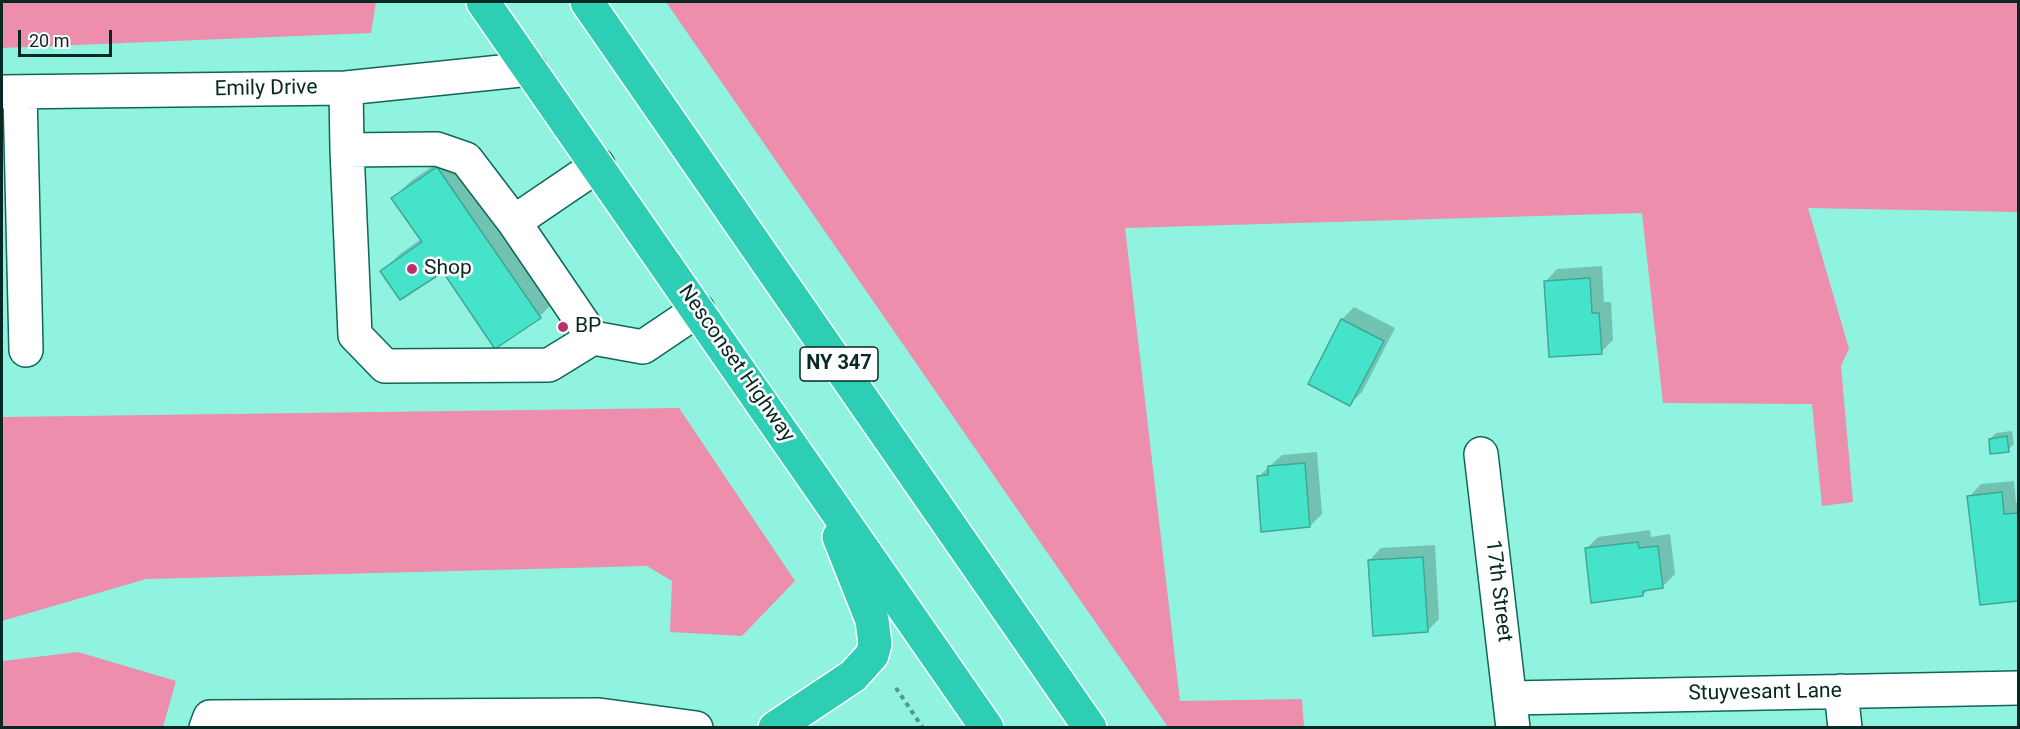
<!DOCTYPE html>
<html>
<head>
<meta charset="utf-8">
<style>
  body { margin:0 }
  #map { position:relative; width:2020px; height:729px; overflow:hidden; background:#8ff3df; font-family:Roboto,sans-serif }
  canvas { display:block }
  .frame { position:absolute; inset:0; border:3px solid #072823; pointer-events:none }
  .scale { position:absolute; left:18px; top:30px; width:94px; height:27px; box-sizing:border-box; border:3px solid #072823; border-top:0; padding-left:8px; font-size:18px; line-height:21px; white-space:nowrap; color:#072823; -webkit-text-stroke:4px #fefefe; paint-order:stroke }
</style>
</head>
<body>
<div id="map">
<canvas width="2020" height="729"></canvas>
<div class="frame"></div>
<div class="scale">20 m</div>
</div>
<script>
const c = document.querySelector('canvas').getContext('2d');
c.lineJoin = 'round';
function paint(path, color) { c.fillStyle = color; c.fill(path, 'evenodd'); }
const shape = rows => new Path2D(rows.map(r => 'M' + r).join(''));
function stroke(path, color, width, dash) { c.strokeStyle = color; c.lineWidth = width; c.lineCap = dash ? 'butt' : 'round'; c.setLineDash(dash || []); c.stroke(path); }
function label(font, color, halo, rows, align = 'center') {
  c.font = font + ' Roboto,sans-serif'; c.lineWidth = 5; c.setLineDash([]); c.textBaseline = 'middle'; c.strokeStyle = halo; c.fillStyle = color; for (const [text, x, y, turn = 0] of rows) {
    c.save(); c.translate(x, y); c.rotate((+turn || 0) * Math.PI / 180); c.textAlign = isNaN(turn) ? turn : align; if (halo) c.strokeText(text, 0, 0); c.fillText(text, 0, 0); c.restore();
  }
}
const green = shape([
  [2,2,376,2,371,33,2,48],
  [666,2,2018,2,2018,212,1808,208,1849,349,1841,366,1853,502,1822,506,1812,404,1663,403,1642,213,1125,228,1180,701,1302,699,1304,727,1168,727],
  [679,408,795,581,742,636,670,632,672,581,647,566,146,579,2,621,2,417],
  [78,652,176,681,163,727,2,727,2,661]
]);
const shadow = shape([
  [456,150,557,299,540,316,496,347,443,270,382,271,400,254,421,239,393,198,411,181],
  [1602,266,1604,302,1611,302,1613,340,1601,352,1545,282,1557,269],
  [1354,307,1395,328,1362,392,1350,404,1310,384,1342,319],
  [2012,431,2014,444,2008,450,1990,439,1996,433],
  [1317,452,1322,514,1310,526,1258,477,1282,455],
  [2014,481,2016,503,2018,502,2018,599,1981,604,1969,497,1981,484],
  [1650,530,1651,537,1670,534,1675,574,1662,587,1649,588,1643,595,1586,549,1598,537],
  [1435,545,1439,619,1427,631,1369,561,1381,548]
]);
const building = shape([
  [437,167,541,318,495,349,443,272,400,300,380,271,422,242,391,198,437,167],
  [1590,278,1592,313,1599,313,1602,354,1549,357,1544,281,1590,278],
  [1341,319,1384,341,1350,406,1308,384,1341,319],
  [2007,436,2009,452,1990,454,1989,439,2007,436],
  [1305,463,1310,527,1261,532,1257,476,1268,475,1268,466,1305,463],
  [2002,492,2004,514,2018,513,2018,601,1980,605,1967,496,2002,492],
  [1638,542,1639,548,1658,546,1663,588,1643,591,1643,596,1591,603,1585,548,1638,542],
  [1423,557,1428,632,1373,636,1368,560,1423,557]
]);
const path = shape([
  [896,688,923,728]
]);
const minor = shape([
  [346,88,347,150,437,149,466,159,514,222,598,165],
  [2,92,346,88,530,69],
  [20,92,26,350],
  [347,150,355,335,385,366,549,365,593,338],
  [514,222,593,338,643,347,698,310],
  [1481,454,1513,728],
  [1841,691,1845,728],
  [1511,698,2018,688],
  [206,728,210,717,599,715,696,728]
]);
const highway = shape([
  [483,2,987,728],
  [587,2,1090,728],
  [775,728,853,676,872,655,875,644,872,620,839,537]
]);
const markers = [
  [412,269,6,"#bb316b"],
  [563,327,6,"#bb316b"]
];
const shields = [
  [839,364,78]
];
const shieldNames = [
  ["NY 347",839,364]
];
const streetNames = [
  ["Emily Drive",266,89,-1],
  ["Nesconset Highway",736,364,55],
  ["17th Street",1498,591,83],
  ["Stuyvesant Lane",1765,693,-1]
];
const poiNames = [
  ["Shop",424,269],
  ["BP",575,327]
];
paint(green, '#ed8ead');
paint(shadow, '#0003');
paint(building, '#45e4ca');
stroke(building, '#40a795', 1.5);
stroke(minor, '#0f6659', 36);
stroke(highway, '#fff', 36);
stroke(path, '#52988b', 4, [4.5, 4.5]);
stroke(minor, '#fff', 33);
stroke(highway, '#2eceb5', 33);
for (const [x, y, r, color] of markers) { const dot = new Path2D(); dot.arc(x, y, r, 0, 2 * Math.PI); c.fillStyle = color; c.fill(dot); stroke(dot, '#fefefe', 2); }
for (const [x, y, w] of shields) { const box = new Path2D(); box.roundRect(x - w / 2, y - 17, w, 34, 4.5); c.fillStyle = '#fefefe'; c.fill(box); stroke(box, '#072823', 1.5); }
label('bold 20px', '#072823', null, shieldNames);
label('21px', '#072823', '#fefefe', streetNames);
label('21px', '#072823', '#fefefe', poiNames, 'left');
</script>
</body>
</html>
